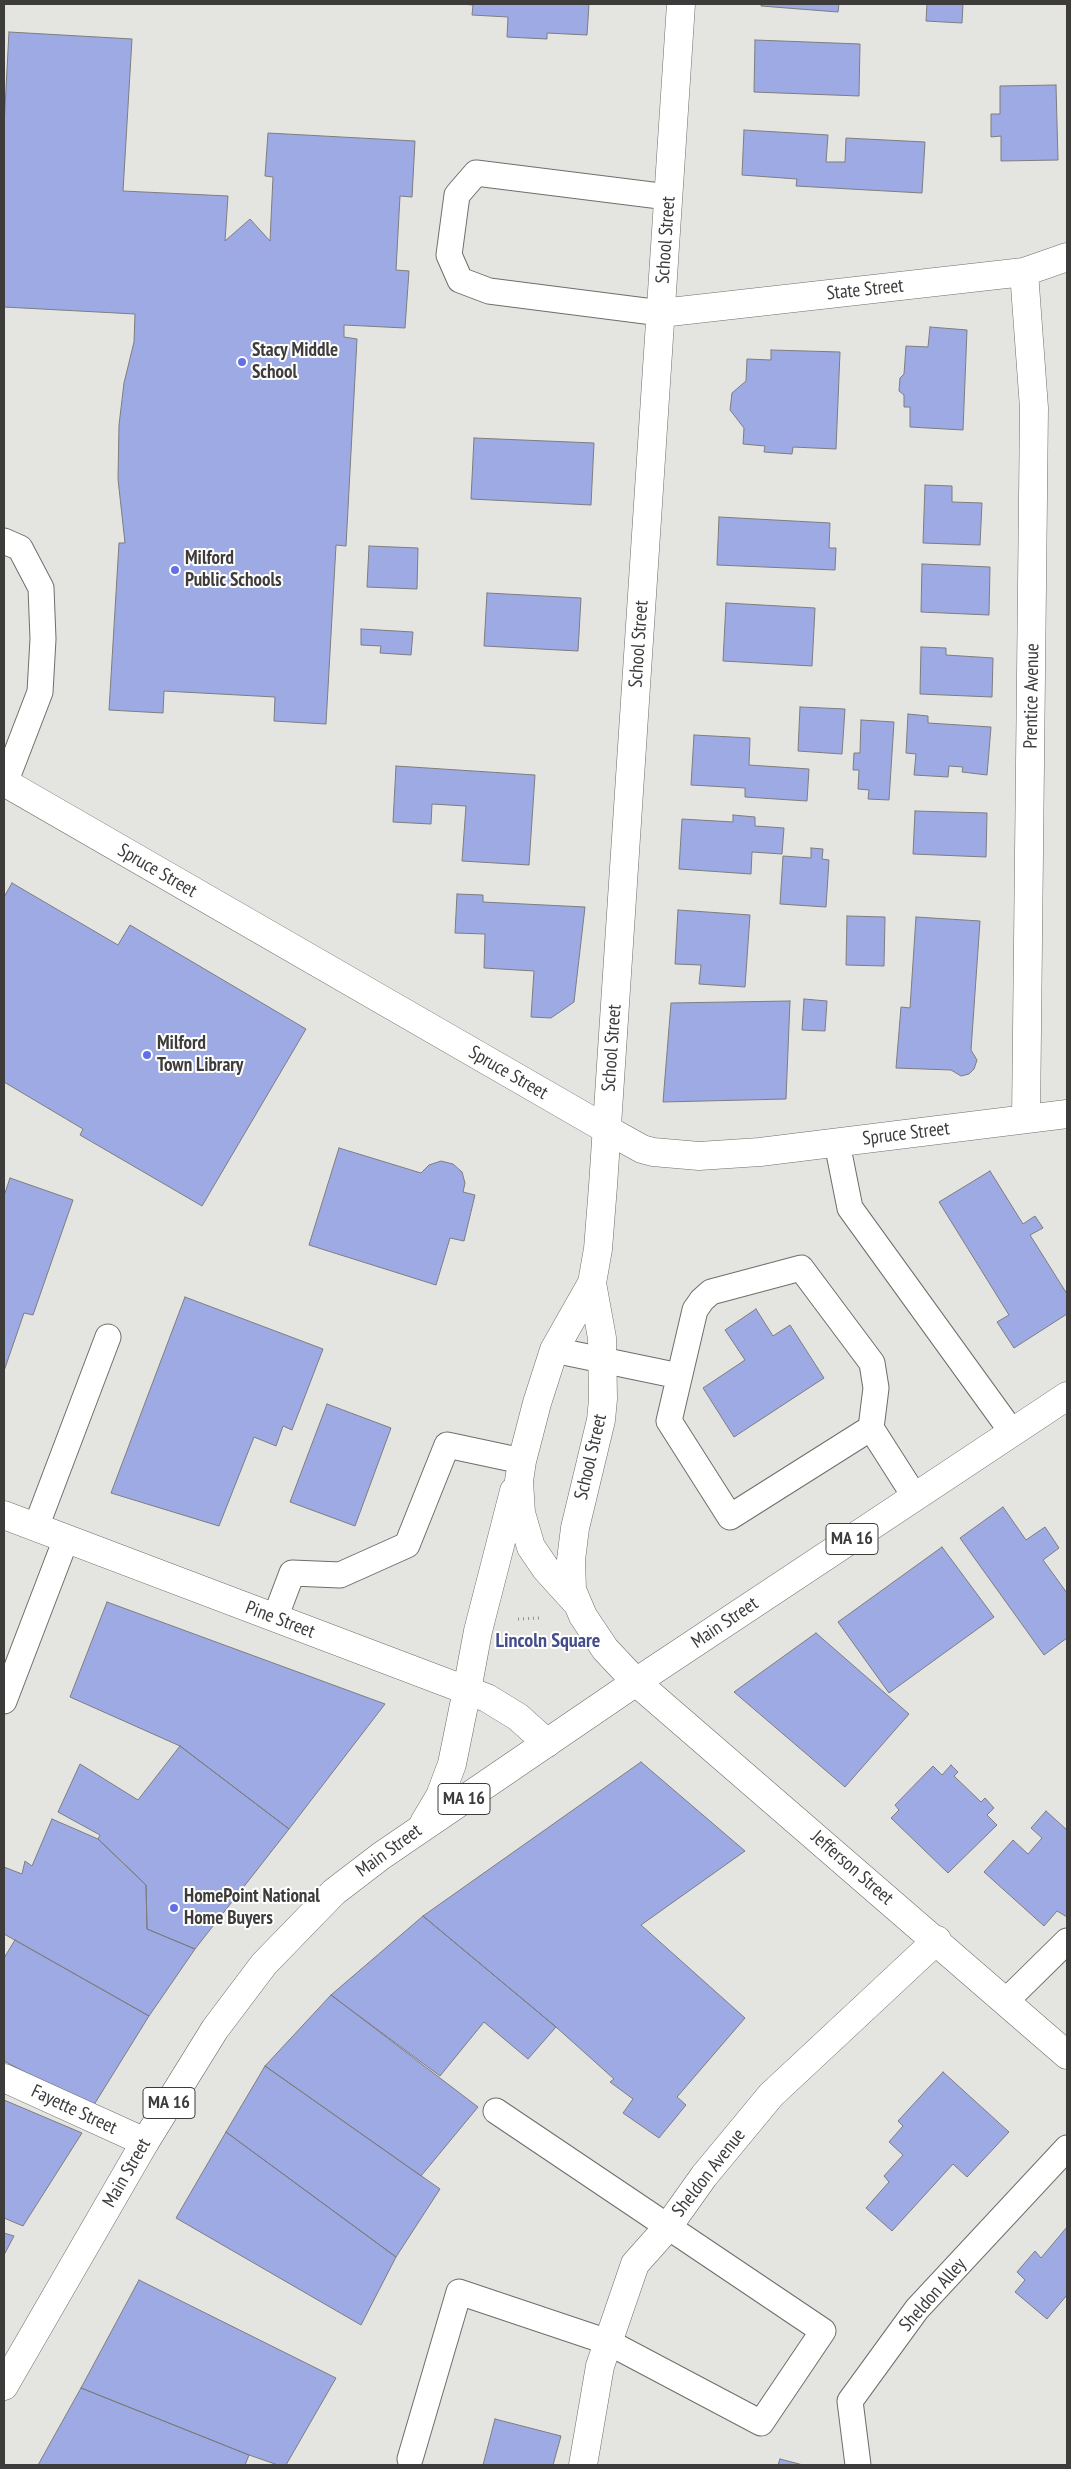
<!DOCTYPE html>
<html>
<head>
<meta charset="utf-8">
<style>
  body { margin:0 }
  #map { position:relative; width:1071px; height:2469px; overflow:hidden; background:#e4e4e1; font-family:"PT Sans Narrow",sans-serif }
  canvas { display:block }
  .frame { position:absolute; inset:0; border:5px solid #3d3c3b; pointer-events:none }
</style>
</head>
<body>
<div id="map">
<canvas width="1071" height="2469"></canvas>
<div class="frame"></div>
</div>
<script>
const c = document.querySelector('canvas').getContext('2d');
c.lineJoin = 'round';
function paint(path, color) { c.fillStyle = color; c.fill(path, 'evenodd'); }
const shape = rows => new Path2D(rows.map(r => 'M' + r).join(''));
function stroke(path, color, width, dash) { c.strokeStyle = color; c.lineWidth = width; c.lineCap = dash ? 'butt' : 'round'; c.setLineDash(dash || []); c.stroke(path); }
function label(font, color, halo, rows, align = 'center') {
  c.font = font + ' "PT Sans Narrow",sans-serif'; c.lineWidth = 4; c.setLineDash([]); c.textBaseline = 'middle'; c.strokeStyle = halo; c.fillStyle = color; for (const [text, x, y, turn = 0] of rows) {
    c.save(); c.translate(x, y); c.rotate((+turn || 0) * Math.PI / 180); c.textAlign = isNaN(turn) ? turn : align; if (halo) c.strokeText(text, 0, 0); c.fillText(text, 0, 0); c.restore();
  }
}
const building = shape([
  [461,4,589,4,587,35,547,33,547,39,507,37,508,17,472,15,473,5,461,4],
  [761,4,839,4,838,12,761,6,761,4],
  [927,4,963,4,962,23,926,21,927,4],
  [9,32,132,39,123,191,228,196,225,241,250,219,270,241,273,177,265,176,268,133,415,141,412,197,400,196,396,270,409,271,405,328,344,325,344,337,357,339,346,546,336,545,326,724,274,721,275,697,164,691,163,713,109,710,119,543,125,543,118,479,119,425,124,383,134,342,135,314,4,307,4,126,9,32],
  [755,40,860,44,859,96,754,92,755,40],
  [1056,85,1058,160,1001,161,1001,136,991,137,991,114,1000,114,1000,86,1056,85],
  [744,130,828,135,826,162,845,162,846,138,925,142,922,193,796,186,797,179,742,175,744,130],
  [930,327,967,330,963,430,910,427,910,407,904,407,904,395,899,391,900,378,904,374,906,346,928,347,930,327],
  [771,350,840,352,836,449,793,447,792,454,764,452,765,446,743,444,744,428,730,410,732,393,746,381,747,359,771,360,771,350],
  [474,438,594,443,591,505,471,499,474,438],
  [925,485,952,486,952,502,982,503,980,545,923,543,925,485],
  [719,517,830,523,829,548,836,548,835,570,717,565,719,517],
  [369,546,418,548,417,589,367,587,369,546],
  [922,564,990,567,989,615,921,612,922,564],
  [487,593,581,598,578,651,484,646,487,593],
  [726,603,815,608,812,666,723,661,726,603],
  [361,629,413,632,411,655,380,653,381,646,361,645,361,629],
  [921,647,946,648,946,655,993,658,992,697,920,694,921,647],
  [800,707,845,709,842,754,798,751,800,707],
  [908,714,928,716,928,723,991,727,987,775,962,772,963,767,949,766,948,777,914,775,916,754,906,753,908,714],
  [861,720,894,722,889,800,868,799,869,790,858,789,859,770,853,770,854,753,860,753,861,720],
  [694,735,750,738,749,765,809,769,807,801,745,797,745,788,691,785,694,735],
  [396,766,535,775,529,865,462,861,466,806,432,804,431,824,393,822,396,766],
  [915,811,987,813,986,857,913,854,915,811],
  [733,815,755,817,755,826,784,828,782,854,752,852,751,874,679,869,682,819,733,822,733,815],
  [811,848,823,849,822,859,829,860,826,907,780,904,783,856,811,858,811,848],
  [12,883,118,945,130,925,306,1029,202,1206,80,1135,83,1129,4,1082,4,897,12,883],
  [457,894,483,895,483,902,585,907,574,1002,551,1018,531,1017,534,971,484,968,485,934,455,933,457,894],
  [678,910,750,915,745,987,699,984,701,965,675,964,678,910],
  [847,916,885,917,884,966,846,965,847,916],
  [916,917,980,921,971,1050,977,1060,974,1069,969,1074,961,1076,951,1070,896,1068,901,1007,910,1008,916,917],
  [804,999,827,1001,825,1031,802,1030,804,999],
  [790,1001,786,1099,663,1102,671,1003,790,1001],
  [339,1148,421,1173,429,1165,441,1161,453,1164,462,1172,465,1183,463,1192,475,1195,464,1241,450,1238,436,1285,309,1245,339,1148],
  [990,1171,1023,1224,1035,1216,1043,1228,1030,1235,1067,1294,1067,1314,1014,1348,997,1322,1009,1315,939,1202,990,1171],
  [10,1178,73,1200,33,1315,24,1313,4,1371,4,1196,10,1178],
  [185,1297,323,1349,292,1430,283,1426,276,1446,254,1437,219,1526,111,1493,185,1297],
  [756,1309,773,1336,790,1325,824,1378,734,1437,703,1388,745,1360,725,1330,756,1309],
  [327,1404,391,1428,355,1526,290,1502,327,1404],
  [1003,1507,1026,1540,1045,1527,1059,1548,1043,1560,1067,1593,1067,1638,1044,1655,960,1538,1003,1507],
  [942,1547,994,1617,889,1693,838,1622,942,1547],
  [107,1602,385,1704,289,1829,180,1746,70,1697,107,1602],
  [816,1633,909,1714,845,1787,734,1692,816,1633],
  [180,1746,289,1829,195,1949,147,1929,146,1885,98,1839,100,1835,58,1812,80,1764,138,1800,180,1746],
  [641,1762,745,1851,641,1925,745,2018,677,2097,686,2105,659,2138,623,2113,633,2099,610,2082,614,2079,556,2027,423,1916,641,1762],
  [951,1765,958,1772,954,1776,981,1802,985,1798,994,1808,987,1815,997,1825,948,1873,891,1818,899,1810,895,1805,933,1766,942,1775,951,1765],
  [1046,1811,1067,1830,1067,1917,1057,1911,1044,1926,984,1872,1013,1840,1028,1854,1042,1838,1031,1828,1046,1811],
  [52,1819,98,1839,146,1885,147,1929,195,1949,149,2016,4,1934,4,1867,22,1874,25,1861,32,1866,52,1819],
  [423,1916,556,2027,528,2059,484,2022,440,2076,331,1995,423,1916],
  [15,1940,149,2016,92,2108,4,2061,4,1958,15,1940],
  [331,1995,478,2107,421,2176,265,2066,331,1995],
  [265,2066,440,2189,396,2257,226,2132,265,2066],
  [943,2072,1009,2132,967,2177,953,2164,892,2231,866,2208,889,2182,884,2176,903,2155,889,2142,903,2126,898,2121,943,2072],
  [4,2100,82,2133,23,2226,4,2218,4,2100],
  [226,2132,396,2257,361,2325,176,2218,226,2132],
  [1067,2227,1067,2295,1047,2319,1015,2292,1025,2280,1017,2272,1035,2251,1041,2258,1067,2227],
  [4,2233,14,2236,4,2255,4,2233],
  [139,2280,336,2378,286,2465,278,2465,249,2455,81,2388,139,2280],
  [81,2388,249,2455,245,2465,38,2465,81,2388],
  [495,2419,561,2436,553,2465,483,2465,495,2419],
  [780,2459,803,2465,778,2465,780,2459]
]);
const path = shape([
  [518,1619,540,1618]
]);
const service = shape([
  [661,313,489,291,460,280,449,255,457,195,476,173,668,197],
  [4,541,20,548,41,588,43,639,40,692,5,783],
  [837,1143,850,1208,1012,1432],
  [554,1350,679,1376],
  [871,1428,730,1517,669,1421,695,1310,702,1300,711,1292,801,1268,872,1363,876,1388,871,1428,915,1497],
  [36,1527,108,1337],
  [275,1618,292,1573,340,1575,407,1545,447,1445,522,1461],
  [4,1701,66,1539],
  [1006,2001,1067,1941],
  [410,2459,459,2292,608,2342,761,2423,823,2331,496,2111],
  [858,2465,850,2401,917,2309,1067,2148]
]);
const minor = shape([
  [1024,272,1034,408,1026,1119],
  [661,313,1024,272,1067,257],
  [606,1129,642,1149,653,1152,699,1156,760,1152,1067,1114],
  [4,2078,145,2142],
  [583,2465,600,2366,635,2264,667,2228,704,2176,771,2095,937,1940]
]);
const tertiary = shape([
  [4,782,606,1129],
  [4,1515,487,1698,518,1717,547,1743],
  [636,1682,1067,2055]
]);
const secondary = shape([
  [575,1601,546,1569,531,1547,521,1513,519,1481,522,1461,537,1403,554,1350,592,1283],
  [636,1682,605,1649,583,1616,572,1590,571,1560,575,1528,601,1420,603,1399,602,1338,592,1283,598,1249,603,1186,681,4],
  [467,1690,478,1631,514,1491]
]);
const primary = shape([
  [424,1823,440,1796,452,1764,467,1690],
  [4,2386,145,2142,215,2029,264,1964,334,1892,381,1856,636,1682,1067,1396]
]);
const markers = [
  [242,362,5,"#636ee7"],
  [175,570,5,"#636ee7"],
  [147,1055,5,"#636ee7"],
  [174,1908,5,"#636ee7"]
];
const shields = [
  [852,1539,52],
  [464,1799,52],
  [169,2103,52]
];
const shieldNames = [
  ["MA 16",852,1539],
  ["MA 16",464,1799],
  ["MA 16",169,2103]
];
const streetNames = [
  ["School Street",666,240,-86],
  ["State Street",865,290,-6],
  ["School Street",639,644,-86],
  ["Prentice Avenue",1032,696,-89],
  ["Spruce Street",157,871,30],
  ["School Street",612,1048,-86],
  ["Spruce Street",508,1073,30],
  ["Spruce Street",906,1134,-7],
  ["School Street",591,1457,-77],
  ["Pine Street",280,1620,21],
  ["Main Street",725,1623,-34],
  ["Main Street",389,1851,-36],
  ["Jefferson Street",852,1868,41],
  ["Fayette Street",74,2110,25],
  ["Main Street",127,2173,-60],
  ["Sheldon Avenue",709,2173,-52],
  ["Sheldon Alley",933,2295,-49]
];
const poiNames = [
  ["Stacy Middle",252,351],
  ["School",252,373],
  ["Milford",185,559],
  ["Public Schools",185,581],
  ["Milford",157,1044],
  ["Town Library",157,1066],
  ["HomePoint National",184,1897],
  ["Home Buyers",184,1919]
];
const neighbourhoodNames = [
  ["Lincoln Square",548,1641]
];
paint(building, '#9eaae3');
stroke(building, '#7d7d80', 1);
stroke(service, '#6e6e6b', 27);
stroke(minor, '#6e6e6b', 29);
stroke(tertiary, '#6e6e6b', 29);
stroke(secondary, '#6e6e6b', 29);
stroke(primary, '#6e6e6b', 29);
stroke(path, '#91918f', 3, [1, 4]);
stroke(service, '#fff', 25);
stroke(minor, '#fff', 28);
stroke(tertiary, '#fff', 28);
stroke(secondary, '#fff', 28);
stroke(primary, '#fff', 28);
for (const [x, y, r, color] of markers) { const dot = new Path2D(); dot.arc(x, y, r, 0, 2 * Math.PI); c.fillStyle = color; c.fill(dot); stroke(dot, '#fff', 2); }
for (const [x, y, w] of shields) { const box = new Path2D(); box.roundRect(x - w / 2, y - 15.5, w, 31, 4); c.fillStyle = '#fff'; c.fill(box); stroke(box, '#3d3c3b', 1); }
label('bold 18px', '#3d3c3b', null, shieldNames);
label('19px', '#3d3c3b', '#fff', streetNames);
label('bold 19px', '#3d3c3b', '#fff', poiNames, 'left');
label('bold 20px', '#444d89', '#fff', neighbourhoodNames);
</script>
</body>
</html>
